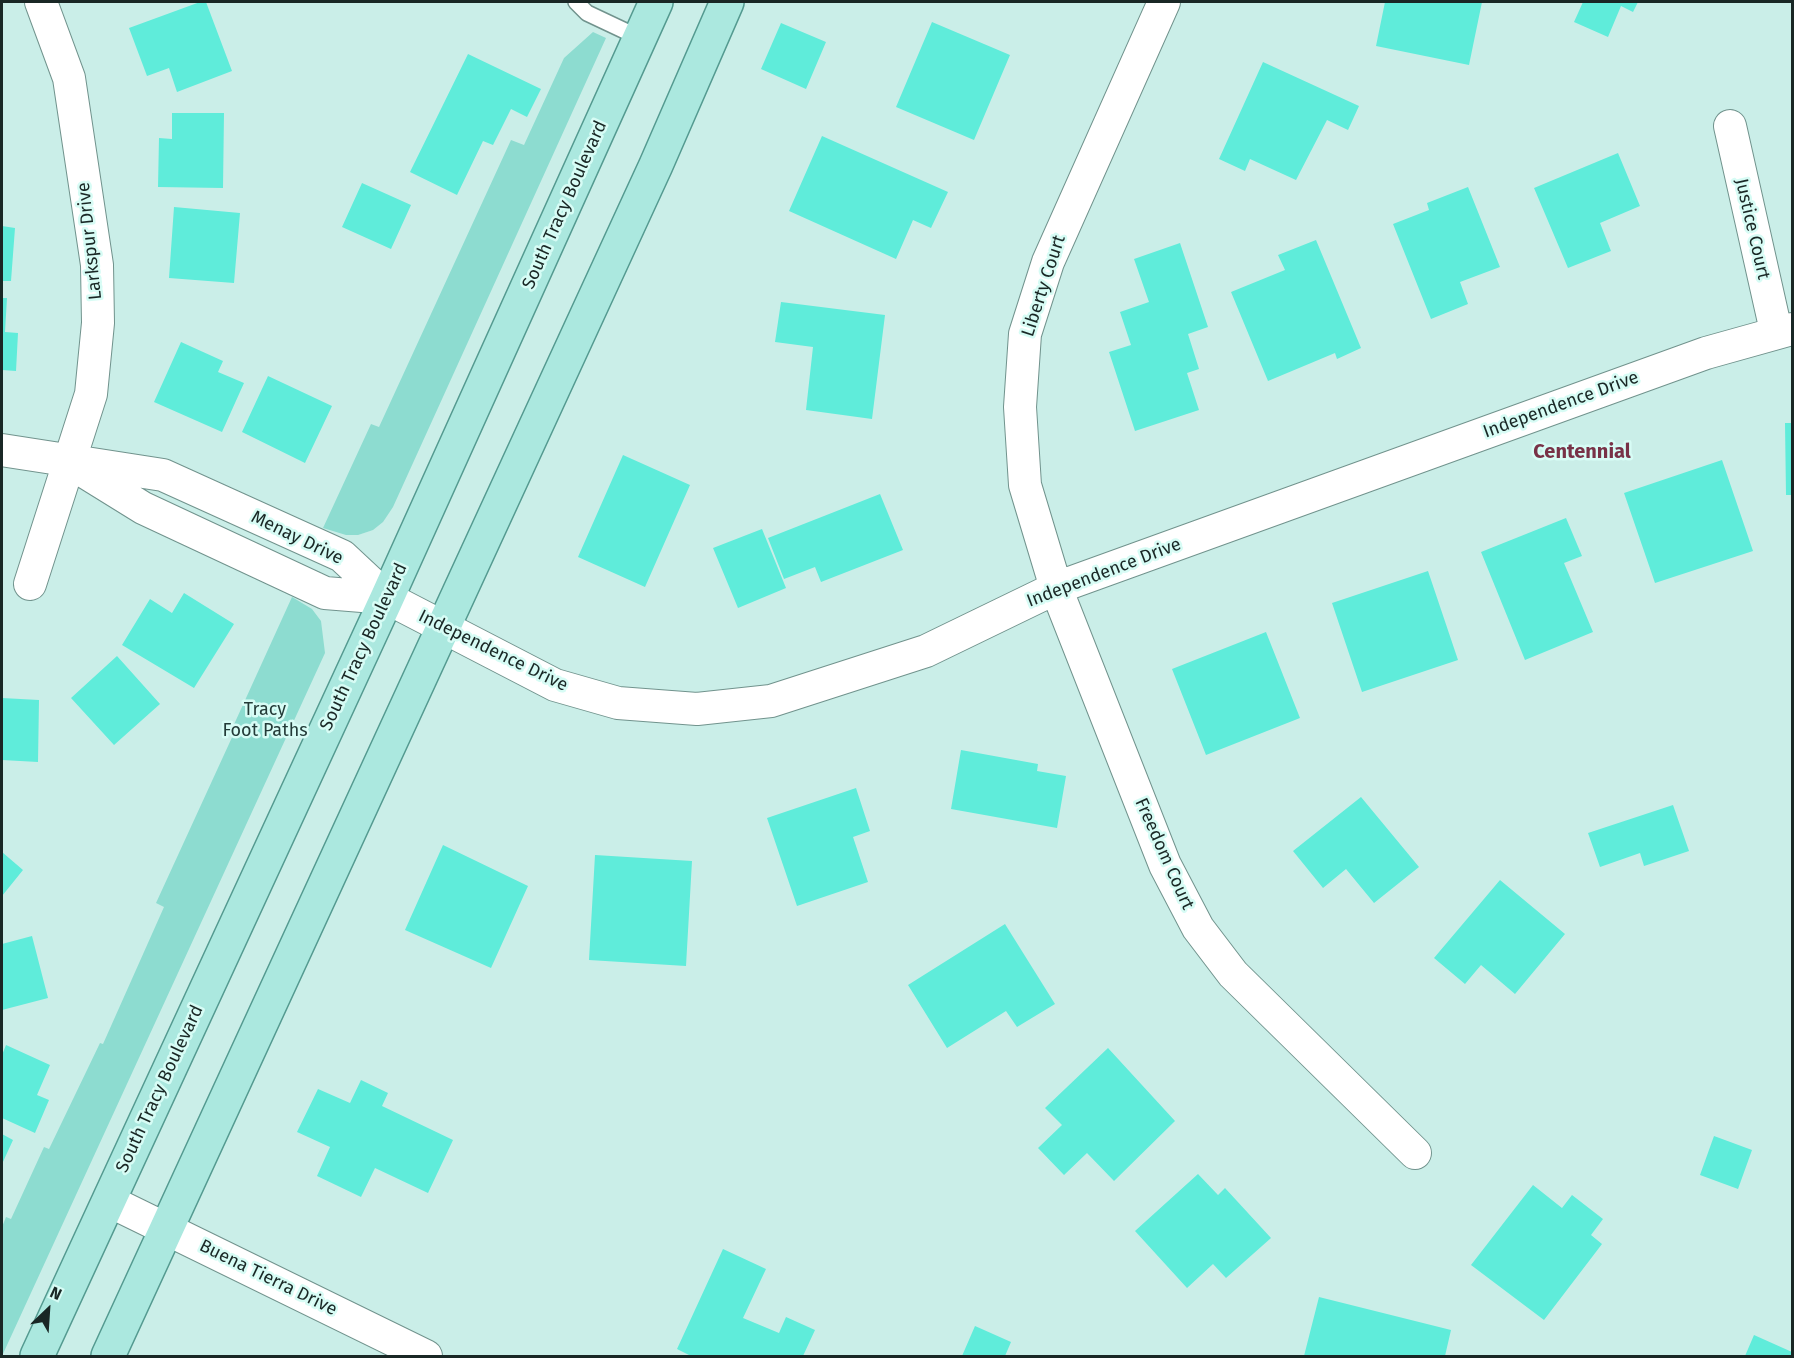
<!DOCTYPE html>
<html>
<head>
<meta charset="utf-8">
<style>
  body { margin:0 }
  #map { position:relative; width:1794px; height:1358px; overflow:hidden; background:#caeee8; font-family:"Fira Sans",sans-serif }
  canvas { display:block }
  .frame { position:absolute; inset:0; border:3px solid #192725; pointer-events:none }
  .north { position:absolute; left:18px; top:1280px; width:60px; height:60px; -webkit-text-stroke:4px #d7fcf5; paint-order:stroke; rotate:25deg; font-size:16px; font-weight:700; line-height:24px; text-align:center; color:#192725 }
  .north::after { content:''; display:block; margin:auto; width:21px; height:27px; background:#192725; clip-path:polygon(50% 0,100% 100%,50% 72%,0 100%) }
</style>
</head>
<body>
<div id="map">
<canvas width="1794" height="1358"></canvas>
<div class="frame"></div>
<div class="north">N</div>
</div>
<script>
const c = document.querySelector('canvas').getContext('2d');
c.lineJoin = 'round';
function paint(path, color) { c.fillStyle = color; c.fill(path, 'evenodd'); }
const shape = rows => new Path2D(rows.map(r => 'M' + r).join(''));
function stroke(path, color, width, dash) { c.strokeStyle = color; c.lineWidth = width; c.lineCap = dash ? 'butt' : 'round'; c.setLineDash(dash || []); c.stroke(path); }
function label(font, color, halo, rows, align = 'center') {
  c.font = font + ' "Fira Sans",sans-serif'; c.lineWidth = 5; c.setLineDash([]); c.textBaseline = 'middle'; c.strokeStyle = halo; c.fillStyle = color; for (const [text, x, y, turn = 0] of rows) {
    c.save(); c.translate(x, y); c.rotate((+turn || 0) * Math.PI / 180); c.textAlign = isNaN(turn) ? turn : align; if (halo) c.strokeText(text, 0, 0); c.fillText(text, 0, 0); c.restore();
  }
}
const green = shape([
  [593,32,606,38,393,507,383,522,373,530,358,535,346,535,323,528,371,424,379,427,511,140,524,145,564,58],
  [292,597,312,609,321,621,325,653,2,1356,2,1227,6,1217,11,1219,44,1147,49,1149,100,1043,103,1044,164,907,156,903,234,733,231,731]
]);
const building = shape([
  [200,2,206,2,232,71,177,92,169,68,147,76,129,28],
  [1385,2,1482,2,1469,65,1376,46],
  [1583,2,1638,2,1633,12,1621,6,1608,37,1574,22],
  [932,22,1010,55,974,140,896,107],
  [781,23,826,42,806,89,761,69],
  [468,54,541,89,527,117,511,109,493,145,483,141,457,195,410,172],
  [1263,62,1359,106,1348,130,1327,120,1296,180,1250,159,1245,171,1219,159],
  [172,113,224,113,223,188,158,187,159,138,172,139],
  [822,136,948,192,931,228,913,220,896,259,789,211],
  [1618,153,1640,206,1600,223,1611,251,1568,268,1534,188],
  [362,183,411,205,391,249,342,227],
  [1468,187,1500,267,1460,282,1468,304,1431,319,1393,224,1429,210,1427,203],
  [174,207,240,213,234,283,169,278],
  [2,226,15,228,11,281,2,281],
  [1316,240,1361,348,1337,359,1335,353,1268,381,1231,292,1285,270,1278,255],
  [1180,243,1208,327,1188,334,1199,369,1187,373,1199,410,1135,431,1109,352,1131,345,1120,312,1149,302,1134,259],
  [2,298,7,298,5,332,18,333,16,371,2,370],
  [781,302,885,315,872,419,806,410,813,347,775,342],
  [181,342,223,361,218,372,244,383,222,432,154,402],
  [268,376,332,406,305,463,242,432],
  [1785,423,1792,423,1792,495,1786,495],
  [623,455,690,485,645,587,578,557],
  [1722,460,1753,551,1655,583,1624,493],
  [880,494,903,550,821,582,815,567,784,579,768,538],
  [1566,518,1582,556,1564,563,1593,632,1525,660,1481,552],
  [762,529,786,588,738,608,713,548],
  [1428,571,1458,660,1362,692,1332,603],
  [184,593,234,624,194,688,122,645,150,599,172,613],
  [1266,632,1300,718,1206,755,1172,669],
  [117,656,160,704,114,745,71,698],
  [2,698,39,700,38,762,2,760],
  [961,750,1038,764,1037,771,1066,776,1057,828,951,809],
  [856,788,870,831,853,837,868,882,797,906,767,818],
  [1361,797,1419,867,1374,903,1346,869,1323,888,1293,851],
  [1673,805,1689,851,1644,866,1640,853,1600,867,1588,833],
  [443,845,528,886,491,968,405,930],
  [2,852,23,870,2,896],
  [595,855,692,861,686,966,589,960],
  [1500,880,1565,934,1515,994,1481,965,1465,984,1434,958],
  [1005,924,1055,1004,1017,1027,1006,1011,947,1048,908,985],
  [32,936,48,998,2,1010,2,944],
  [6,1045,50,1065,37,1095,49,1100,35,1133,2,1118,2,1055],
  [1108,1048,1175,1121,1114,1181,1087,1153,1064,1175,1038,1148,1062,1125,1045,1108],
  [361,1080,388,1093,382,1106,453,1140,428,1193,375,1168,361,1197,317,1176,330,1147,297,1132,318,1089,350,1103],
  [2,1134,13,1140,2,1164],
  [1714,1136,1752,1150,1738,1189,1700,1175],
  [1198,1174,1218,1195,1225,1188,1271,1238,1226,1278,1213,1264,1187,1288,1135,1231],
  [1533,1185,1562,1208,1572,1195,1603,1219,1591,1235,1602,1244,1544,1320,1471,1265],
  [723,1249,766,1269,743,1318,779,1333,786,1317,815,1330,803,1356,691,1356,677,1349],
  [1319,1297,1451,1330,1445,1356,1304,1356],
  [975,1326,1011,1342,1005,1356,962,1356],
  [1754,1335,1792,1352,1792,1356,1745,1356]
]);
const lane = shape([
  [576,2,587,13,640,38]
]);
const street = shape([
  [1164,2,1048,262,1025,334,1020,407,1025,485,1056,588,1165,865,1198,928,1233,974,1415,1153],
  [1730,126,1776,331],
  [2,450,163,475,342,556,387,598,555,685,618,703,697,709,771,701,926,651,1056,588,1706,353,1792,329],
  [80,469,143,508,325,593,387,598],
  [30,584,91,394,98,323,97,265,69,78,41,2],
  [109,1201,426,1356]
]);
const primary = shape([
  [37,1356,387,598,656,2],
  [108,1356,656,165,727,2]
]);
const streetNames = [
  ["South Tracy Boulevard",565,205,-66],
  ["Justice Court",1752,229,77],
  ["Larkspur Drive",90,241,-96],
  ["Liberty Court",1044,286,-72],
  ["Independence Drive",1561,405,-20],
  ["Menay Drive",297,538,26],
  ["Independence Drive",1104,573,-21],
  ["South Tracy Boulevard",364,647,-65],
  ["Independence Drive",493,651,26],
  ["Freedom Court",1164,854,66],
  ["South Tracy Boulevard",160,1089,-65],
  ["Buena Tierra Drive",268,1278,26]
];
const parkNames = [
  ["Tracy",265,710],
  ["Foot Paths",265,731]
];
const neighbourhoodNames = [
  ["Centennial",1582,452]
];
paint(green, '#8ddcd0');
paint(building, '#5fecda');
stroke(lane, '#71938d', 18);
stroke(street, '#71938d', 34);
stroke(primary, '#549a90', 36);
stroke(lane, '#fff', 15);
stroke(street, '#fff', 32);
stroke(primary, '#abe8df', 33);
label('18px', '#192725', '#d7fcf5', streetNames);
label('18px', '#233b38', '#d7fcf5', parkNames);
label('bold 20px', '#783247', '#d7fcf5', neighbourhoodNames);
</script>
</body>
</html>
